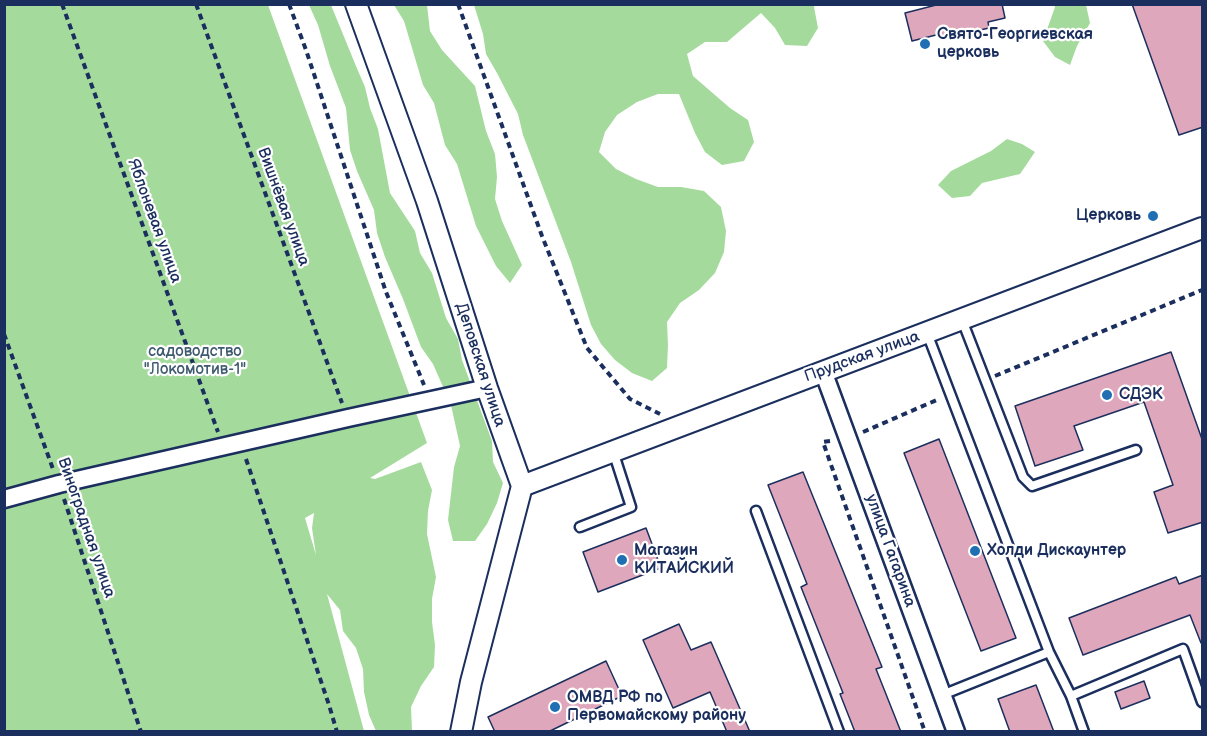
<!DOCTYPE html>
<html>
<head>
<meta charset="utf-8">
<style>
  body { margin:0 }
  #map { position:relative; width:1207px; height:736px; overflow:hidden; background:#fff; font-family:"Balsamiq Sans",sans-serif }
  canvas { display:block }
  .frame { position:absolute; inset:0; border:6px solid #1b2f5e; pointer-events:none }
</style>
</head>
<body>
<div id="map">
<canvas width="1207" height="736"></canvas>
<div class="frame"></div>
</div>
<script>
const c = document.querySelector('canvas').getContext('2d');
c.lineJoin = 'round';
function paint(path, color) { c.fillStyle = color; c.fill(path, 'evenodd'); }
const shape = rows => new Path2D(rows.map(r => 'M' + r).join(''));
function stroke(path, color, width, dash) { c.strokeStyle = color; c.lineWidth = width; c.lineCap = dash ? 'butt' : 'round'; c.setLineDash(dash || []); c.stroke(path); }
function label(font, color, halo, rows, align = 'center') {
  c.font = font + ' "Balsamiq Sans",sans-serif'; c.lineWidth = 4.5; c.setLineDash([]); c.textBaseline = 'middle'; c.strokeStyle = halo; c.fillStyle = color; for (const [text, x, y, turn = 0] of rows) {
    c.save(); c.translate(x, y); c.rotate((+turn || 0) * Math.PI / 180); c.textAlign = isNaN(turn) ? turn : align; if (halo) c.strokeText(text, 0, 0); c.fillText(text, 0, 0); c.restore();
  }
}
const green = shape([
  [4,5,268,5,427,443,370,478,375,479,421,462,432,490,428,511,427,534,436,577,432,599,432,622,435,645,434,667,421,686,411,707,412,731,376,731,369,715,364,692,363,669,356,648,343,631,340,610,327,594,364,731,5,731],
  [314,513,312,528,316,555,305,518],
  [309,5,331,5,356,66,365,87,370,108,378,129,390,193,415,231,420,253,432,273,446,318,458,339,462,360,492,441,493,462,503,483,497,503,487,524,475,541,453,541,448,520,454,467,460,446,451,405,433,364,421,347,403,299,385,257,377,233,374,210,357,171,350,150,346,108,330,66,318,25],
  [394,5,427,5,430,31,442,50,475,86,486,131,495,154,497,177,495,199,502,221,522,265,510,283,496,266,476,226,457,164,445,145,434,103,423,85,404,21],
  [474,5,815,5,814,7,818,28,807,46,785,45,775,28,761,13,727,42,705,42,687,54,693,76,730,108,748,120,754,142,744,161,722,165,705,152,695,133,679,94,658,94,637,102,617,115,605,132,599,152,616,169,636,179,658,187,681,187,704,191,721,207,726,231,724,252,715,273,699,290,680,303,667,322,668,345,667,368,652,381,632,373,615,360,601,344,591,325,571,262,523,135,518,114,497,73,486,54,483,34],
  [1054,5,1086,5,1090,23,1077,46,1070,65,1055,57,1043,41,1055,7],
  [1007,139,1022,144,1035,152,1020,174,982,183,970,196,952,198,938,185,951,171,991,151]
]);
const building = shape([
  [940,4,1002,4,1005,18,988,22,989,28,941,39,940,34,912,41,905,13,940,4],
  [1132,4,1203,4,1203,127,1179,135,1132,4],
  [1171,352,1203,442,1203,522,1168,533,1154,492,1173,485,1144,402,1074,426,1083,450,1035,466,1015,406,1171,352],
  [939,439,1016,638,981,651,904,453,939,439],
  [803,472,882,667,876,669,901,732,855,732,840,694,843,693,801,587,807,584,768,485,803,472],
  [646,528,661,568,598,592,583,552,646,528],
  [1203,575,1203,643,1201,643,1190,615,1083,655,1069,618,1176,577,1179,584,1203,575],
  [679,624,691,650,711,642,750,732,727,732,710,692,673,708,643,640,679,624],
  [606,661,622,696,548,732,495,732,488,717,606,661],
  [1144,681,1150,698,1121,709,1115,692,1144,681],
  [1036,685,1054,732,1010,732,998,699,1036,685]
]);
const path = shape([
  [62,4,218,432],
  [196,4,342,403],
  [289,4,306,50,386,292,424,385],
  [458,4,542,236,587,348,630,399,660,414],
  [4,334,53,469],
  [995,376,1202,290],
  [863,432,939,399],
  [830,441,823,442,925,732],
  [246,459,329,705,337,732],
  [64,499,141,732]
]);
const service = shape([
  [962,320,1023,477,1032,486,1136,450],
  [927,333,1049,652,1071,696,1084,732],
  [756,511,839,732],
  [580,527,631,507,613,451],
  [942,695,1049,652],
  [1071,696,1183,649,1202,702]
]);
const minor = shape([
  [823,371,956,732],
  [4,499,59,484,348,418,487,388]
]);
const tertiary = shape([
  [356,4,427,201,487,388,522,486,471,682,461,732],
  [522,486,1202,228]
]);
const markers = [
  [925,44,6,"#1f6fb2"],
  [1153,216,6,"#1f6fb2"],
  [1107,395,6,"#1f6fb2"],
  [975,551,6,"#1f6fb2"],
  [622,560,6,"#1f6fb2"],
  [555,707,6,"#1f6fb2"]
];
const poiNames = [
  ["Свято-Георгиевская",937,35],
  ["церковь",937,53],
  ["Церковь",1141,216,"right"],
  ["СДЭК",1119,395],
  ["Магазин",634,551],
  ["КИТАЙСКИЙ",634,569],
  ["Холди Дискаунтер",987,551],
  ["ОМВД РФ по",567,698],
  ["Первомайскому району",567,716]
];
const streetNames = [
  ["Вишнёвая улица",283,207,70],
  ["Яблоневая улица",154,221,70],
  ["Прудская улица",862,357,-20],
  ["Деповская улица",480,365,72],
  ["Виноградная улица",86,528,71],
  ["улица Гагарина",890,551,70]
];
const parkNames = [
  ["садоводство",195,352],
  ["\"Локомотив-1\"",195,370]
];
paint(green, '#a5da9d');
paint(building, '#dfa7bb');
stroke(building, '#1b2f5e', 1.5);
stroke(service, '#1b2f5e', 13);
stroke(minor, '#1b2f5e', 21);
stroke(tertiary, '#1b2f5e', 24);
stroke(path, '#1b2f5e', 4, [6, 4.5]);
stroke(service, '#fff', 8);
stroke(minor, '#fff', 16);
stroke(tertiary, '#fff', 20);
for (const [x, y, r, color] of markers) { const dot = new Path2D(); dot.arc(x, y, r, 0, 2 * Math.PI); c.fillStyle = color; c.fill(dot); stroke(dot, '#fff', 2); }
label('bold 16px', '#1b2f5e', '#fff', poiNames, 'left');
label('16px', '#1b2f5e', '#fff', streetNames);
label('16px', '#3e5a6e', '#fff', parkNames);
</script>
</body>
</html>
